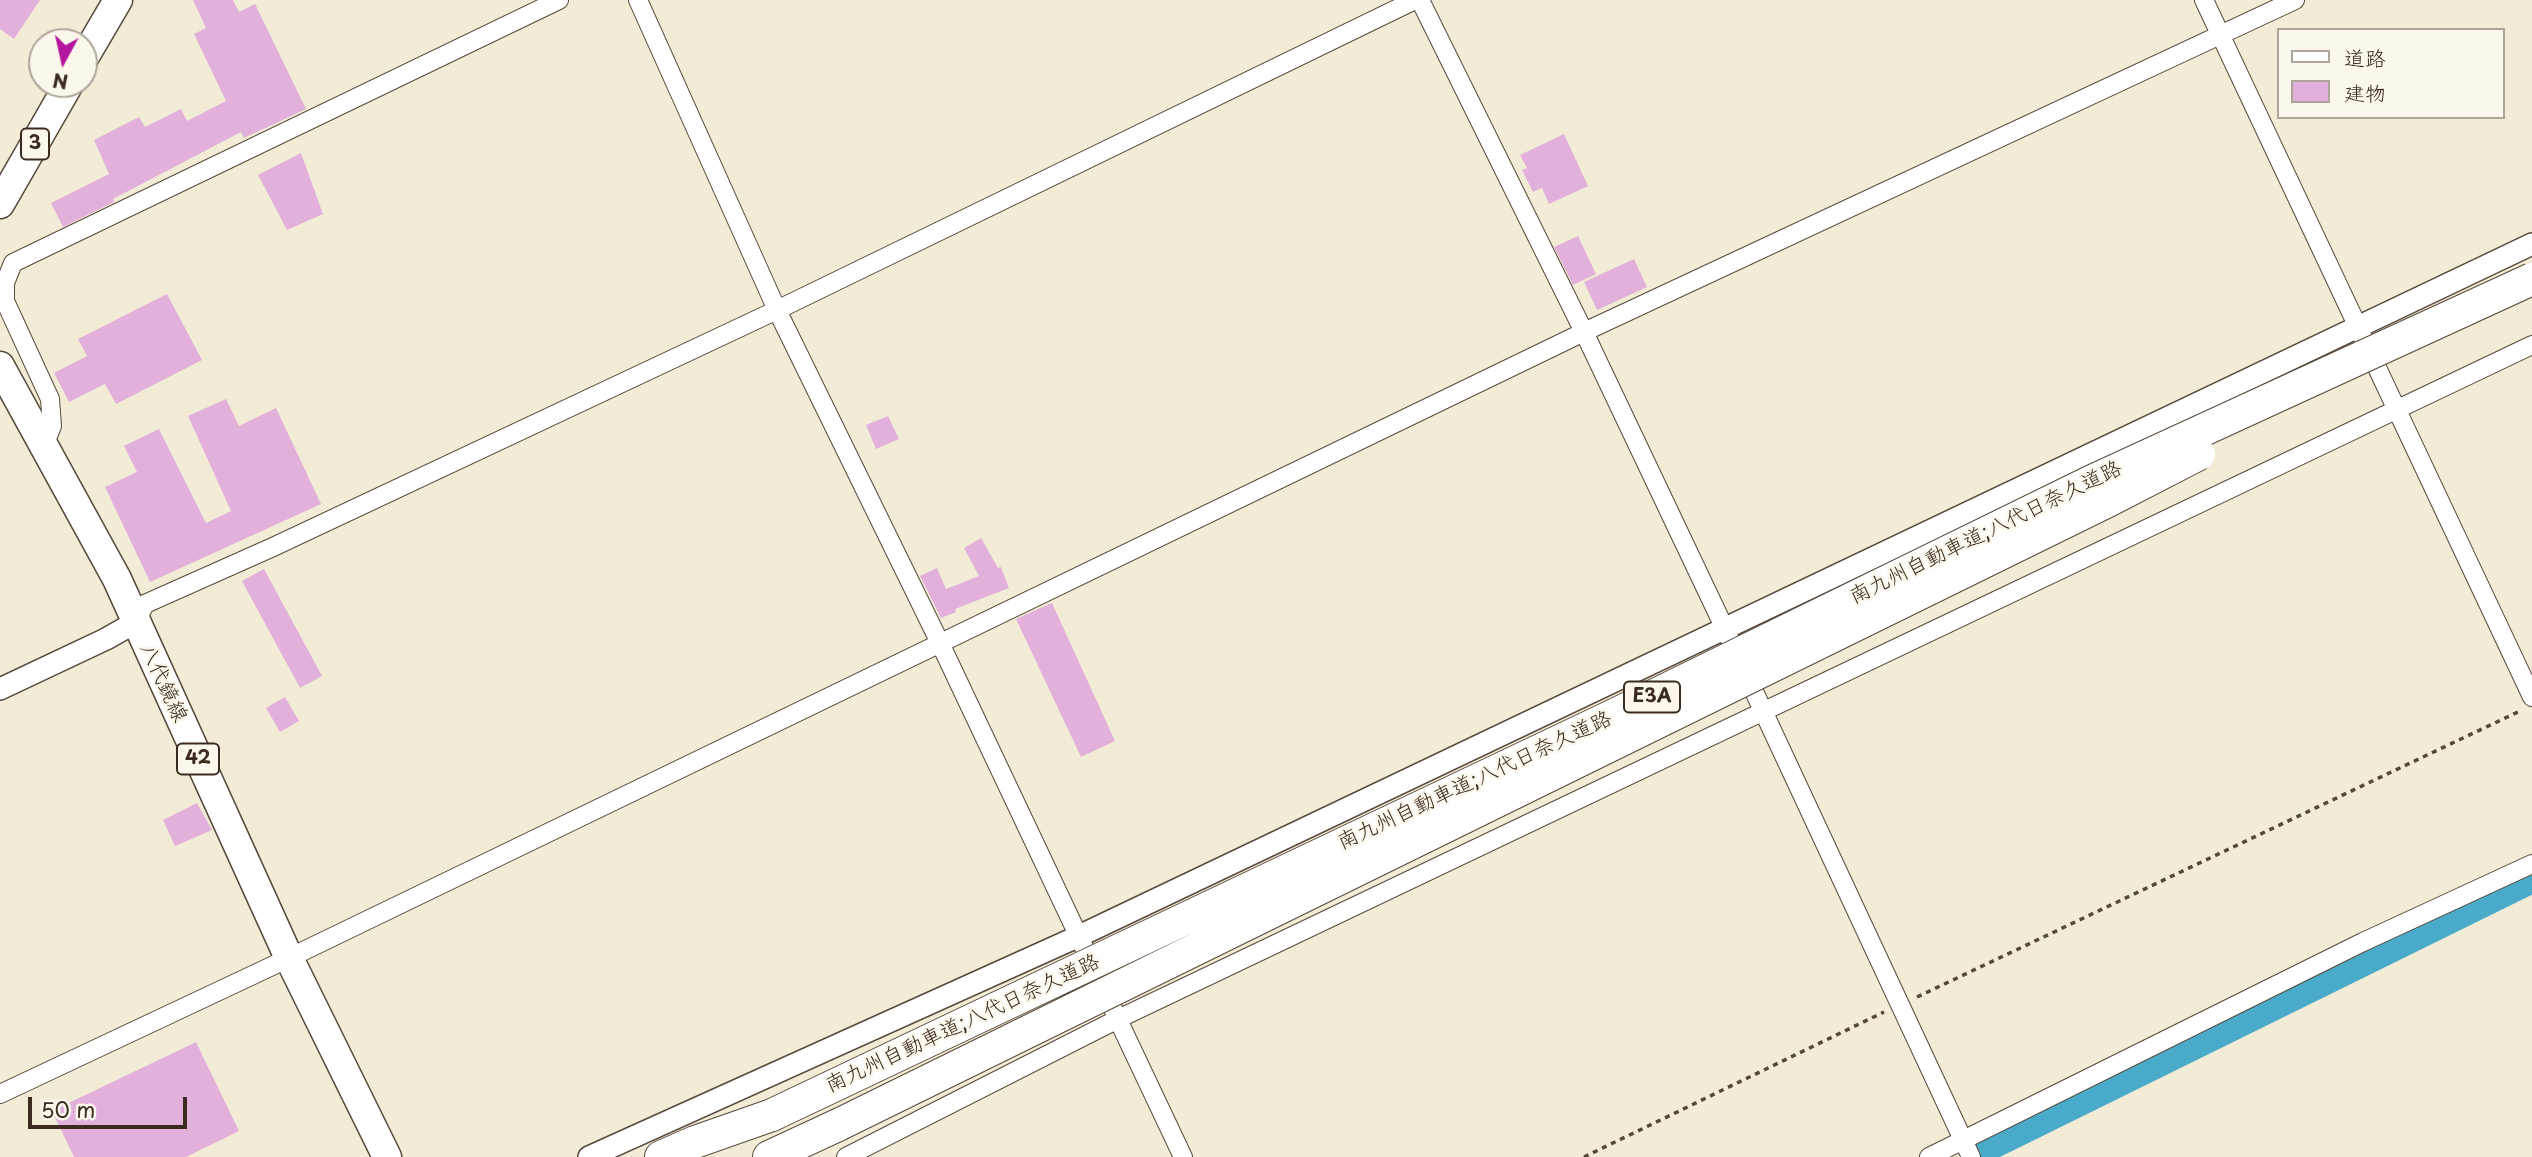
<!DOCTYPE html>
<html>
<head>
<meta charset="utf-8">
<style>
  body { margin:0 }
  #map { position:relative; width:2532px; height:1157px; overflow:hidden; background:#f2ecd6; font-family:"Playpen Sans","Klee One",sans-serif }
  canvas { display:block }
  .legend { position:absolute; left:2277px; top:28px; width:228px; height:91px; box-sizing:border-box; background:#fbf7ec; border:2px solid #aea59a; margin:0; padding:9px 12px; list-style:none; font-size:21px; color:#3b2a1e }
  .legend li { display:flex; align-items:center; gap:14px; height:35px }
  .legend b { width:35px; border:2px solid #aea59a }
  .north { position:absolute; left:28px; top:28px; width:70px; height:70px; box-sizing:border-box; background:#fbf7ec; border:2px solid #aea59a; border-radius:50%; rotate:188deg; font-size:19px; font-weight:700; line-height:28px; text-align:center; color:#3b2a1e }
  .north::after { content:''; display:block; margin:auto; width:24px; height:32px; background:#b5179e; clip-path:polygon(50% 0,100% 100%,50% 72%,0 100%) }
  .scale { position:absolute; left:28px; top:1097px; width:159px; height:32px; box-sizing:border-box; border:4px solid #3b2a1e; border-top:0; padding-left:9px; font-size:21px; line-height:24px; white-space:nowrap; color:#3b2a1e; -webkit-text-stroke:5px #fbf7ec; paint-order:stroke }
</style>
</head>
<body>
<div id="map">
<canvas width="2532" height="1157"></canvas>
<ul class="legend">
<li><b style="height:9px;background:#fff"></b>道路</li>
<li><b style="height:19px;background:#e2b1db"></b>建物</li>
</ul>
<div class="north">N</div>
<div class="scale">50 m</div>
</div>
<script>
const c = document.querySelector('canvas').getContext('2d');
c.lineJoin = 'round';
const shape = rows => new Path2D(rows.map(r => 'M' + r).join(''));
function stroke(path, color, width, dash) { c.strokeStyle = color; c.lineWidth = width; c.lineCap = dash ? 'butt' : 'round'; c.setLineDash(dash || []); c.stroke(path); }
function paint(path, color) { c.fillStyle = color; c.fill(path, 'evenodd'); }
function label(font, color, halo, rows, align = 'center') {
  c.font = font + ' "Playpen Sans","Klee One",sans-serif'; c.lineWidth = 5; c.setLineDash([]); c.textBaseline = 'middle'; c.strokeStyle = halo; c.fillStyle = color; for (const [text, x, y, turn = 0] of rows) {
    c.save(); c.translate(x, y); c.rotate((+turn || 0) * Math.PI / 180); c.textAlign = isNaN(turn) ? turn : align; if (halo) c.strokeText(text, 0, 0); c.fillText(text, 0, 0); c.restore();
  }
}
const canal = shape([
  [1982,1153,2532,882]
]);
const building = shape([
  [0,0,40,0,14,39,0,29],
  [193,0,233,0,239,12,255,4,306,109,244,138,241,132,113,199,114,202,63,227,51,203,109,174,94,140,139,117,145,127,181,109,187,121,226,101,194,34,206,28],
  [1564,134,1588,186,1549,204,1542,188,1533,192,1522,170,1527,168,1520,155],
  [301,153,323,214,287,230,258,175],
  [1578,236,1596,274,1573,285,1554,247],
  [1634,259,1647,287,1597,310,1584,282],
  [167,294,202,360,116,404,105,384,69,402,54,373,87,356,78,339],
  [226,399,239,426,276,408,321,504,150,582,105,487,137,472,124,446,159,429,206,523,231,511,188,416],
  [888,416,899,439,876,449,866,425],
  [981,538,998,568,1001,567,1009,588,955,609,956,612,941,618,920,576,937,568,946,589,979,576,964,548],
  [264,569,322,676,300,688,242,581],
  [1052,603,1115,741,1081,757,1016,619],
  [285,697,299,721,280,732,266,708],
  [197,803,212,830,175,846,163,820],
  [196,1042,239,1131,186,1157,74,1157,52,1111]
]);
const path = shape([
  [1917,997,2520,711],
  [1584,1157,1884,1012]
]);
const minor = shape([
  [638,0,777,310,940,643,1183,1157],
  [1420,0,1584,332,1724,627,1971,1157],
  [2204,0,2532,697],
  [44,446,52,426,50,399,5,301,5,283,13,263,559,0],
  [136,622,145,604,273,547,777,310,1415,0],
  [0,1094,289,958,1584,332,2295,0],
  [846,1157,1118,1019,2532,345],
  [1929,1157,2363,942,2532,864]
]);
const tertiary = shape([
  [0,689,106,639,136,622],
  [589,1157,1077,937,2532,244]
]);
const primary = shape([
  [0,366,117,579,289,958,387,1157]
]);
const trunk = shape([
  [84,58,118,0],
  [0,204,69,84]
]);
const motorway = shape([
  [661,1157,695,1142,772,1115],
  [769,1157,838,1125]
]);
const motorwayBridge = shape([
  [772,1115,1610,717,2090,482,2532,279],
  [838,1125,2108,501,2199,454]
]);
const shields = [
  [35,144,28],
  [1652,697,56],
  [198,759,42]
];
const shieldNames = [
  ["3",35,144],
  ["E3A",1652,697],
  ["42",198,759]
];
const streetNames = [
  ["南九州自動車道;八代日奈久道路",1986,533,-26],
  ["八代鏡線",163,683,65],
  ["南九州自動車道;八代日奈久道路",1475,781,-25],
  ["南九州自動車道;八代日奈久道路",963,1024,-25]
];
stroke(canal, '#4aaac9', 23);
paint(building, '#e2b1db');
stroke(minor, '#56473a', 20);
stroke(tertiary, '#56473a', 24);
stroke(primary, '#56473a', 31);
stroke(trunk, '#56473a', 31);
stroke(motorway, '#56473a', 34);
stroke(path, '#56473a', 3.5, [5, 5]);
stroke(minor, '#fff', 18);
stroke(tertiary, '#fff', 21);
stroke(primary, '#fff', 28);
stroke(trunk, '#fff', 28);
stroke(motorway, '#fff', 32);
stroke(motorwayBridge, '#56473a', 34, []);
stroke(motorwayBridge, '#fff', 32);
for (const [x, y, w] of shields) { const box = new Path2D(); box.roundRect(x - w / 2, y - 15.5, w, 31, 5); c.fillStyle = '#fbf7ec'; c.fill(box); stroke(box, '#3b2a1e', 2); }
label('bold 19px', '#3b2a1e', null, shieldNames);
label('21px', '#3b2a1e', '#fbf7ec', streetNames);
</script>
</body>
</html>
